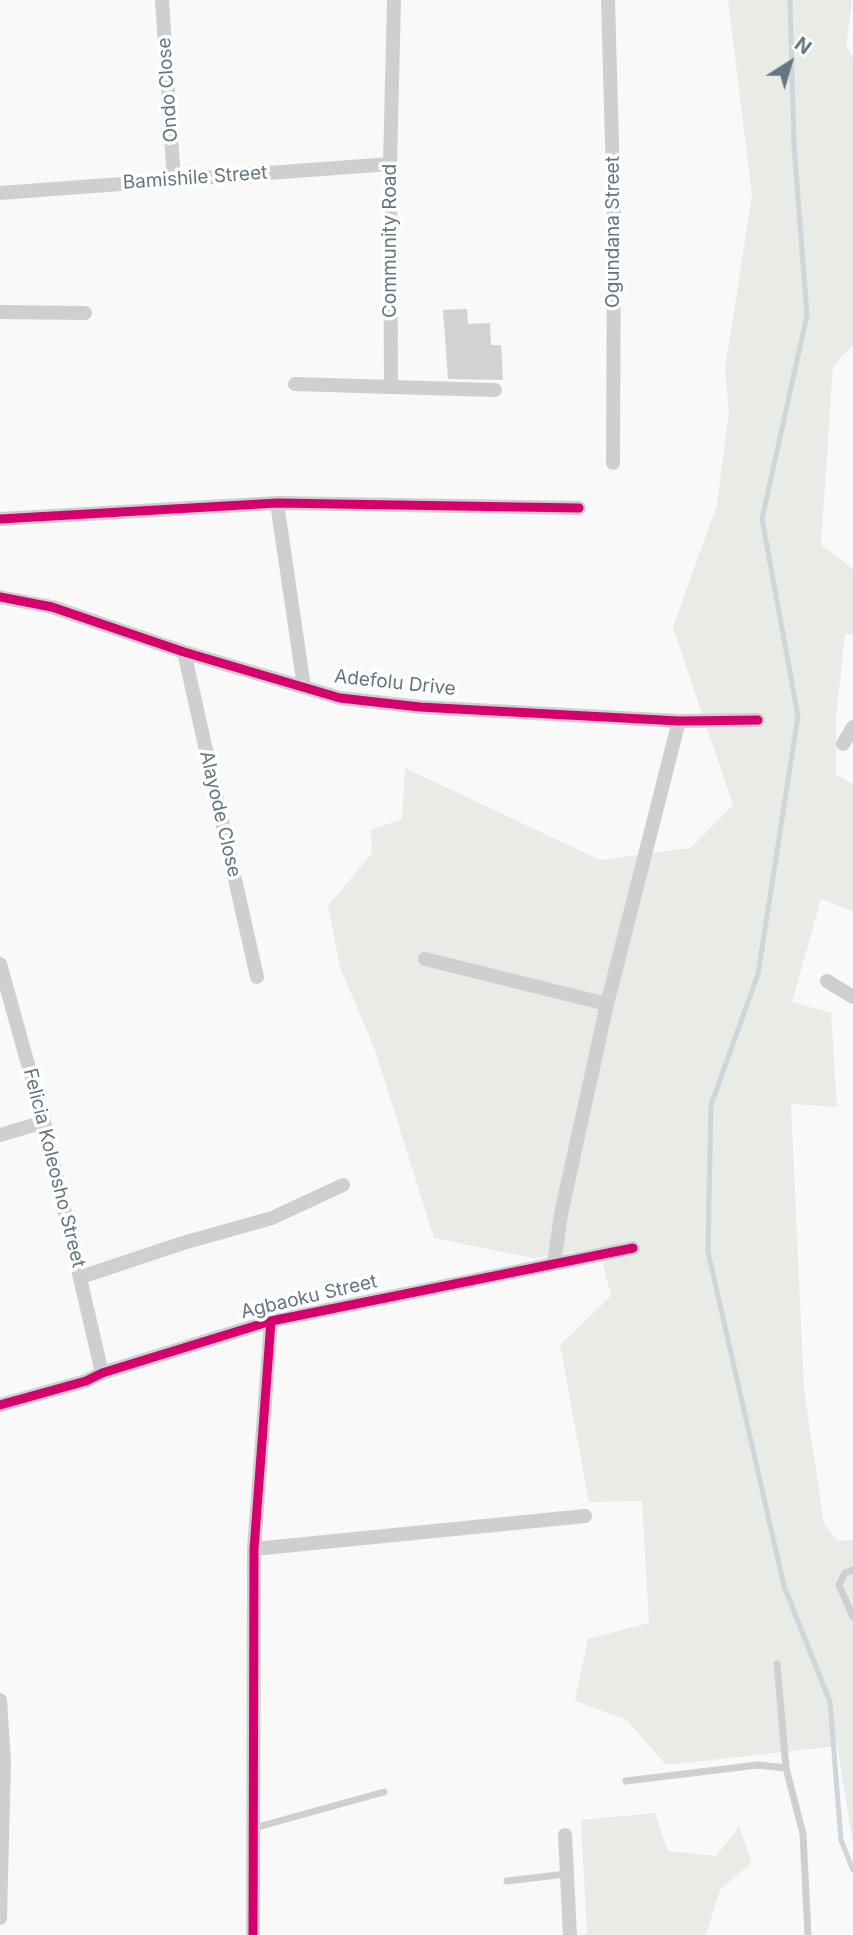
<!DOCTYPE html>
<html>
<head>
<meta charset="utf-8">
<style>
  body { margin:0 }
  #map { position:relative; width:853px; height:1935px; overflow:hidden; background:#f9f9f9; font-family:Inter,sans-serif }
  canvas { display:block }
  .north { position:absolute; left:755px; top:28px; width:70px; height:70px; -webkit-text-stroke:5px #fff; paint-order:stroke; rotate:37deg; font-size:19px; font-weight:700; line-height:28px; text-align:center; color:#657683 }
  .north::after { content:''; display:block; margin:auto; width:24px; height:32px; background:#657683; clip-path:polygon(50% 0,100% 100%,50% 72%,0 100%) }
</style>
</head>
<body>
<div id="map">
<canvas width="853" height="1935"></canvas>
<div class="north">N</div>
</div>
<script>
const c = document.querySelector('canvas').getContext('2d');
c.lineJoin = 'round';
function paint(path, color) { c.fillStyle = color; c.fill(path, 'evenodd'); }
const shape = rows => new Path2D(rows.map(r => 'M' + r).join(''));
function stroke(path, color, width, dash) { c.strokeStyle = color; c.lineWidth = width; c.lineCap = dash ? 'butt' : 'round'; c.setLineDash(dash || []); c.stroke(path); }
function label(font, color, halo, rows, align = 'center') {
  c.font = font + ' Inter,sans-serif'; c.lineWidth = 7; c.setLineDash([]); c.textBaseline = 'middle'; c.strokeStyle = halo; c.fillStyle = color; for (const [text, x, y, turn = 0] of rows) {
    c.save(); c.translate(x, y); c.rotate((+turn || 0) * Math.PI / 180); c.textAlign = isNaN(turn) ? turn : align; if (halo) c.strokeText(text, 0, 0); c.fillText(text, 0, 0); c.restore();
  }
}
const green = shape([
  [728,0,852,0,846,46,853,58,853,345,833,366,821,545,853,569,853,636,845,633,836,719,836,774,853,784,853,911,821,899,792,1002,831,1013,837,1107,791,1104,804,1390,824,1524,838,1541,853,1540,853,1843,837,1746,666,1765,627,1720,575,1701,588,1639,649,1623,642,1501,589,1502,560,1345,611,1296,599,1248,533,1258,434,1238,375,1050,340,967,328,906,372,853,371,830,402,819,405,768,600,860,691,848,733,805,673,627,717,505,729,411,725,369,752,195],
  [655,1813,668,1851,716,1856,739,1827,752,1862,720,1890,706,1935,587,1935,581,1820]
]);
const stream = shape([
  [790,0,794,145,807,315,762,519,798,716,758,974,711,1105,708,1252,784,1586,830,1702,841,1840,853,1870]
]);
const building = shape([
  [467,309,468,324,490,323,491,345,501,345,503,380,448,379,443,310]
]);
const service = shape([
  [853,1570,845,1573,839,1585,853,1617],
  [777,1664,786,1768],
  [626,1781,758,1765,786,1768,803,1834,808,1935],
  [254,1828,384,1792],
  [507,1881,566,1874]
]);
const minor = shape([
  [162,0,174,180],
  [608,0,614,214,613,463],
  [0,193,390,164],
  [0,312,85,313],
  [295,384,391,387,390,164,394,0],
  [391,387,495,390],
  [277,503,304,687],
  [0,519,277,503,579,508],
  [0,597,52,607,184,652,340,698,420,707,679,721,758,720],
  [184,652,257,977],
  [843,744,853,727],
  [425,959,607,1004],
  [0,964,44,1122,102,1373],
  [827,981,853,997],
  [0,1135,44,1122],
  [554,1263,561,1214,607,1004,679,721],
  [81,1277,183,1243,272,1218,343,1185],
  [0,1405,86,1381,102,1373,271,1321,633,1248],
  [254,1549,585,1516],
  [0,1700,4,1762,0,1918],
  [565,1835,570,1935],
  [253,1935,254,1549,271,1321]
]);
const cycleway = shape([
  [0,519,277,503,579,508],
  [0,597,52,607,184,652,340,698,420,707,679,721,758,720],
  [0,1405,86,1381,102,1373,271,1321,633,1248],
  [253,1935,254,1549,271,1321]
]);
const streetNames = [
  ["Ondo Close",168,90,-94],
  ["Bamishile Street",195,178,-4],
  ["Ogundana Street",613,232,-90],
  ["Community Road",390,241,-90],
  ["Adefolu Drive",395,683,6],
  ["Alayode Close",220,814,77],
  ["Felicia Koleosho Street",54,1168,76],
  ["Agbaoku Street",309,1297,-13]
];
paint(green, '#e8ebe6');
stroke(stream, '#ced6d9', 5);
paint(building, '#d0d2d3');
stroke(service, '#cecfd0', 7);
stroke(minor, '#cecfd0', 14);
stroke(cycleway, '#d6006c', 9);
label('19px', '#657683', '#fff', streetNames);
</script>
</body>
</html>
